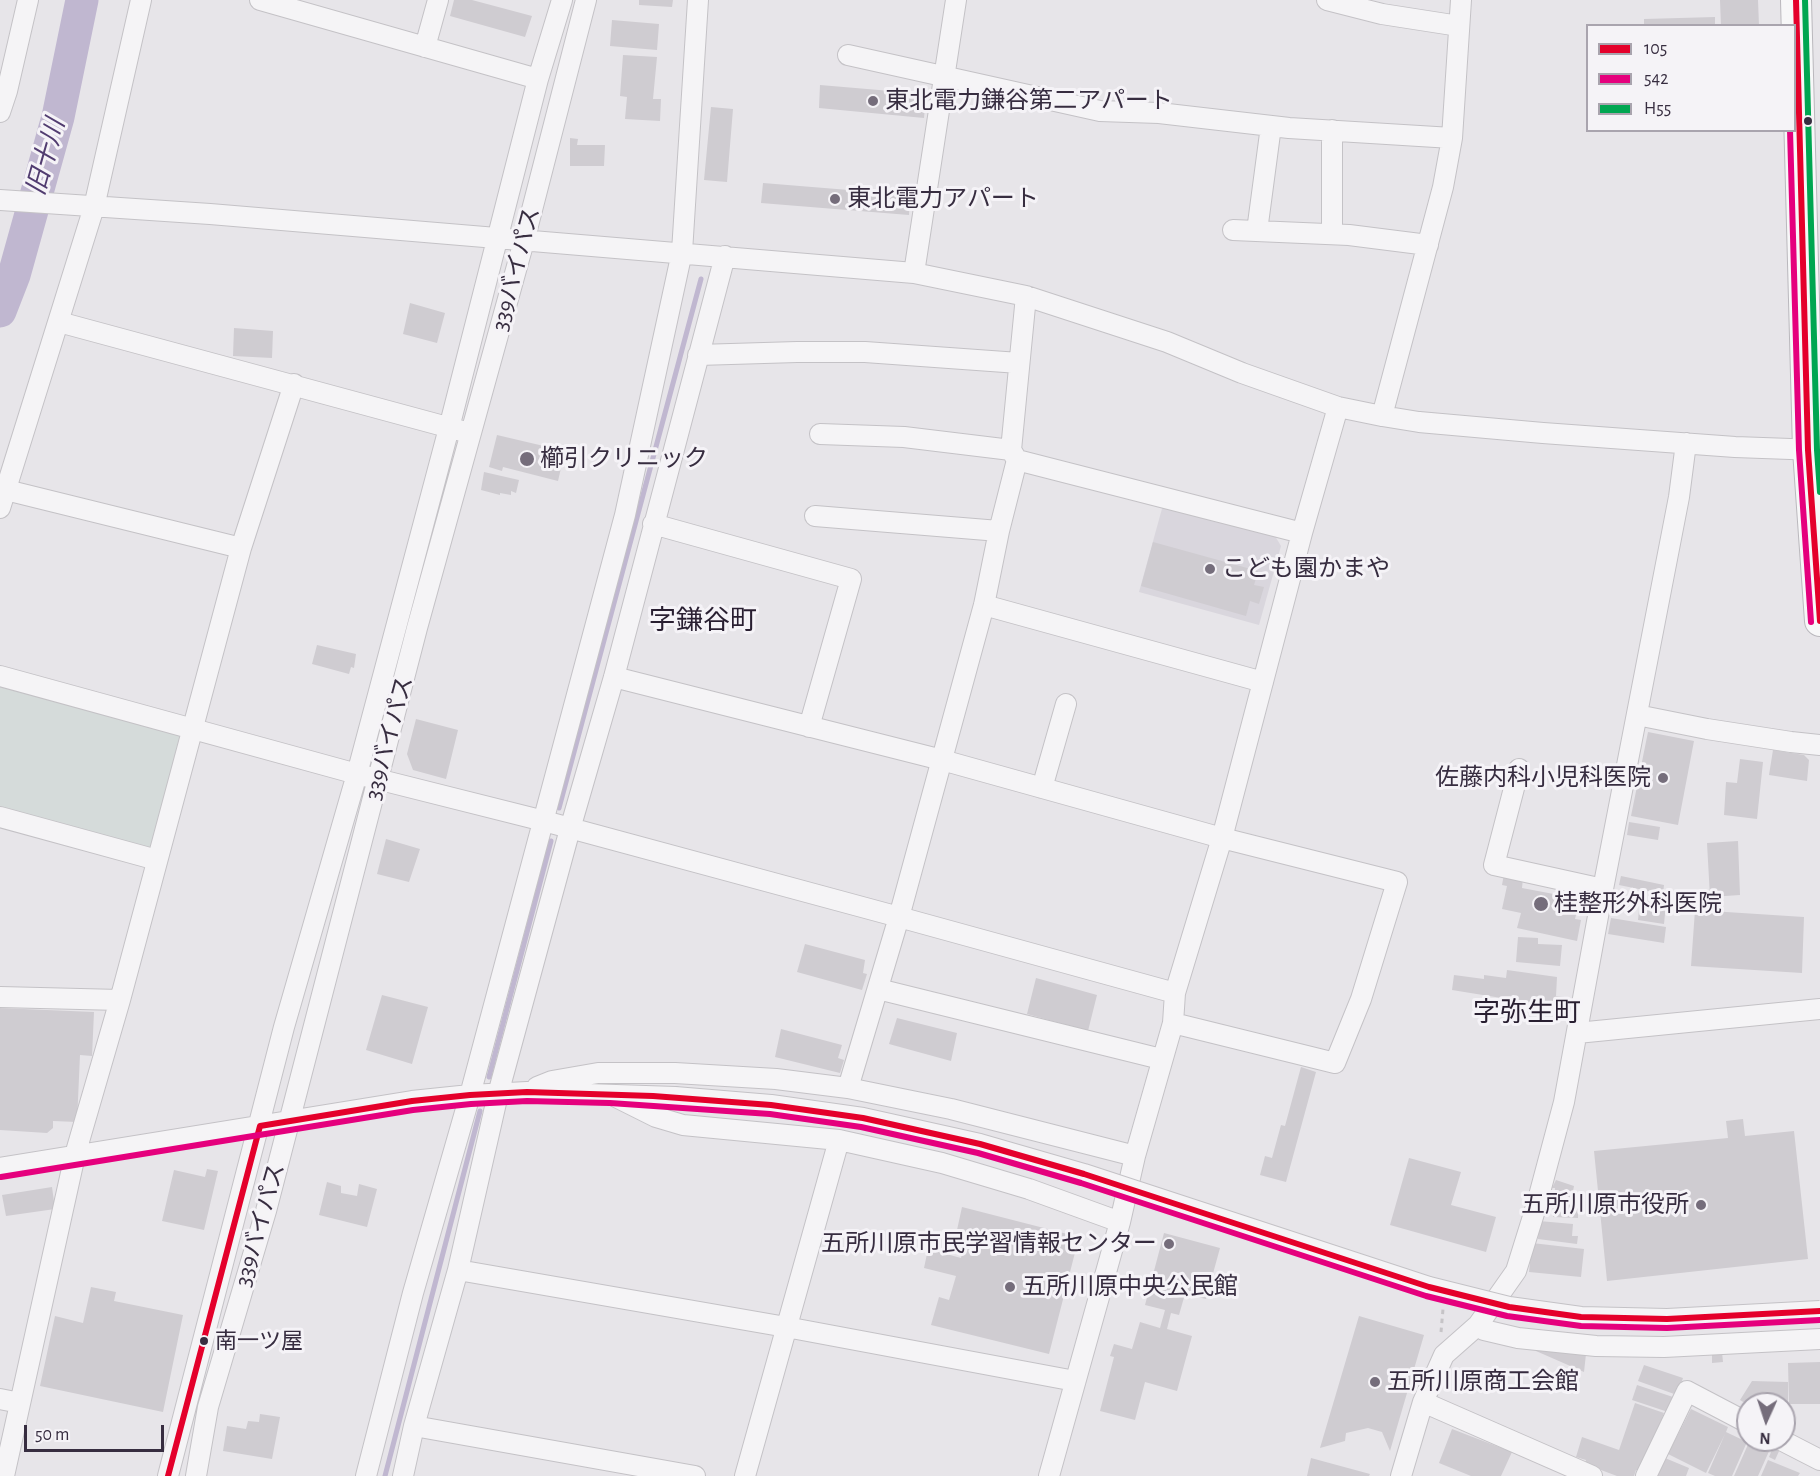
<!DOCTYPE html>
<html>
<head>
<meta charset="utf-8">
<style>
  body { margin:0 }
  #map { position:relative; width:1820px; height:1476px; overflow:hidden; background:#e7e5e9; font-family:"Alegreya Sans",sans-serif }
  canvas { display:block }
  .legend { position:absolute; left:1586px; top:24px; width:210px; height:108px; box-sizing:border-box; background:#f5f3f7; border:2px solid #a9a4ae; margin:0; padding:8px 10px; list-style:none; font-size:18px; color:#372d40 }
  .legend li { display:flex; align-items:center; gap:12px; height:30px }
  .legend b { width:30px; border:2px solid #a9a4ae }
  .north { position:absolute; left:1736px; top:1392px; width:60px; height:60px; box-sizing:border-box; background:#f5f3f7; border:2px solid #a9a4ae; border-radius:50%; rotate:183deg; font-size:16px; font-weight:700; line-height:24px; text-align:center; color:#372d40 }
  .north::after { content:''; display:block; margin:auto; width:21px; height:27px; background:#756d7b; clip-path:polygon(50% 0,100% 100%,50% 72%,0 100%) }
  .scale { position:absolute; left:24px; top:1425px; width:140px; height:27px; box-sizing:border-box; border:3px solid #372d40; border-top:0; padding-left:8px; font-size:18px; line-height:21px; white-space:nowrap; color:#372d40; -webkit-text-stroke:4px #f5f3f7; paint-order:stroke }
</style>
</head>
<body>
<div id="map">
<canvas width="1820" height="1476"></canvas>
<ul class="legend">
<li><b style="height:8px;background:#e4002b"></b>105</li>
<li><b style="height:8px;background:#e5007d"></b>542</li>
<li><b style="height:8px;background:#00a651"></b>H55</li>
</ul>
<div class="north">N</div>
<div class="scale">50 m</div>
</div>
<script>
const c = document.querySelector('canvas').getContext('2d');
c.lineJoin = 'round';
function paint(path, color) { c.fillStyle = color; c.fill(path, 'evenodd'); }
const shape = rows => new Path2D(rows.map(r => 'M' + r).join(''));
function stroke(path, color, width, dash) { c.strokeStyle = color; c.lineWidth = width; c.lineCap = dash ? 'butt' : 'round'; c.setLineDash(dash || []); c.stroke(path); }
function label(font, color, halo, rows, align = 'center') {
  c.font = font + ' "Alegreya Sans","Noto Sans JP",sans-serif'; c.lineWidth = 6; c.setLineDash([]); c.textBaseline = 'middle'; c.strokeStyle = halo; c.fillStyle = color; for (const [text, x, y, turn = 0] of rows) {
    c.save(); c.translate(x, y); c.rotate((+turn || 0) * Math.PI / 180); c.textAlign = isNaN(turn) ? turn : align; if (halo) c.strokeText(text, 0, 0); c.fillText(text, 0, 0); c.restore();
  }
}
const built = shape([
  [1163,505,1275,536,1281,546,1259,625,1139,592]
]);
const green = shape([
  [0,687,180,735,151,849,0,809]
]);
const stream = shape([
  [559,808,701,279],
  [489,1077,551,841],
  [385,1476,480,1111]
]);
const river = shape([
  [0,311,14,275,58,117,82,0]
]);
const building = shape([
  [454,0,472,0,532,16,525,37,450,16],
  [639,0,673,0,672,7,639,5],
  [1720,0,1758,0,1759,26,1721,26],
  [1715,17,1715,26,1644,26,1644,19],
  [612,20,659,24,657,50,610,46],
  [623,55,657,57,653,99,661,99,660,121,625,119,627,97,620,96],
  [820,85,926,94,924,118,819,108],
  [711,107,733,109,727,182,704,180],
  [570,138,578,139,577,145,605,145,604,166,570,166],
  [763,183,910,195,909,215,761,203],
  [410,303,445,313,437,343,403,334],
  [234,328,273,331,272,358,233,356],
  [497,435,565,451,558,481,503,467,502,471,489,467],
  [484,472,519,480,516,493,511,491,511,495,500,493,500,495,481,490],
  [1153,542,1258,571,1254,585,1264,587,1259,604,1250,601,1246,616,1141,586],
  [317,645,356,654,354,668,351,667,349,674,312,664],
  [416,719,458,730,446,779,413,770,407,754],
  [1648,732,1694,741,1678,825,1631,816],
  [1773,750,1804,755,1809,760,1807,781,1769,775],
  [1740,759,1763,762,1757,819,1724,815,1726,782,1737,783],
  [1629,822,1660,827,1658,840,1627,835],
  [386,839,420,849,409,882,377,874],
  [1738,841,1740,895,1710,897,1707,843],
  [1504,874,1523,878,1522,888,1580,899,1575,919,1581,920,1577,941,1517,928,1521,913,1502,909,1507,886,1502,885],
  [1621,876,1664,885,1663,894,1619,885],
  [1640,900,1666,904,1664,924,1638,920],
  [1695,910,1804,917,1802,973,1691,966],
  [1611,918,1666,927,1664,943,1608,934],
  [1518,937,1538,938,1538,944,1562,945,1560,966,1516,962],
  [805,944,865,960,863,973,867,974,862,990,797,972],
  [1507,970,1557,977,1556,996,1564,997,1563,1008,1452,990,1454,975,1484,979,1484,975,1506,978],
  [1036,978,1097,995,1088,1031,1027,1014],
  [382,995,428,1007,412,1064,366,1050],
  [0,1008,94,1012,92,1056,80,1055,77,1122,53,1121,53,1128,47,1133,0,1130],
  [897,1018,957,1033,951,1061,889,1044],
  [781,1029,842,1045,838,1058,844,1060,840,1073,775,1057],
  [1301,1067,1316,1072,1286,1182,1260,1175,1265,1156,1272,1158,1281,1125,1285,1126],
  [1743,1119,1745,1136,1794,1131,1808,1259,1607,1281,1594,1151,1728,1138,1726,1121],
  [1409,1158,1461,1172,1451,1205,1496,1217,1486,1252,1390,1225],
  [207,1169,218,1171,204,1230,162,1221,174,1170,205,1177],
  [1556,1180,1574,1186,1573,1191,1578,1192,1578,1218,1553,1217,1555,1188,1552,1188],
  [327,1182,341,1186,341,1193,357,1196,359,1184,377,1189,367,1227,319,1215],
  [52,1187,55,1209,6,1216,2,1195],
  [962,1207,1079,1237,1049,1354,931,1325,939,1297,949,1300,956,1276,924,1268,928,1249,961,1258,967,1233,957,1230],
  [1539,1221,1573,1224,1572,1236,1578,1236,1577,1244,1538,1239],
  [1164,1233,1220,1248,1206,1299,1185,1294,1179,1315,1171,1313,1167,1329,1192,1336,1177,1391,1145,1382,1135,1420,1100,1411,1114,1357,1110,1356,1114,1344,1132,1349,1140,1322,1160,1328,1165,1310,1145,1305],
  [1532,1243,1584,1249,1581,1277,1529,1272],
  [91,1287,116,1292,114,1301,183,1315,163,1412,40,1386,55,1316,83,1323],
  [1359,1316,1424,1335,1390,1451,1382,1432,1368,1428,1346,1433,1345,1441,1320,1448],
  [1536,1347,1586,1354,1584,1372,1536,1351],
  [1712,1352,1722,1352,1723,1362,1712,1363],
  [1820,1362,1820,1404,1789,1404,1788,1363],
  [1644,1365,1683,1378,1677,1395,1638,1381],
  [1752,1381,1788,1382,1788,1406,1784,1412,1784,1404,1748,1405,1740,1400],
  [1637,1385,1673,1397,1668,1412,1632,1400],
  [1635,1403,1664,1413,1649,1454,1640,1471,1636,1470,1634,1476,1617,1476,1585,1464,1586,1460,1576,1457,1582,1437,1619,1450],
  [1691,1409,1728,1427,1726,1432,1747,1442,1732,1476,1715,1476,1708,1473,1725,1434,1706,1473,1668,1454],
  [260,1414,280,1417,272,1459,223,1451,227,1426,246,1429,248,1421,259,1422],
  [1452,1429,1512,1452,1501,1476,1471,1476,1439,1463],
  [1750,1440,1770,1449,1758,1476,1734,1476],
  [1774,1445,1780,1449,1775,1460,1769,1457],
  [1311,1458,1370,1474,1369,1476,1307,1476],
  [1665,1458,1689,1468,1686,1476,1657,1476],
  [1768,1460,1800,1473,1798,1476,1761,1476]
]);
const path = shape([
  [1441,1332,1443,1309]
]);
const minor = shape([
  [260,0,538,79],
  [1327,0,1382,14,1459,26],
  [425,47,438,0],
  [848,55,1100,111,1159,113,1289,128,1452,138],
  [0,112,7,91,28,0],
  [0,200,210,214,914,273,1026,296,1167,342,1242,373,1338,407,1382,416,1419,422,1543,433,1735,447,1818,450],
  [1233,230,1349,235,1428,245],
  [1257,231,1271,126],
  [1332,234,1332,130],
  [914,273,956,0],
  [1026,296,1011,450,1017,460,1302,533],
  [59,322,462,431],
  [698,355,797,352,865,352,1019,363],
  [1382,416,1443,187,1452,138,1461,0],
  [820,434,904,437,1011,450],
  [6,490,241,548],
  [0,508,94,207,141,0],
  [815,516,999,531],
  [653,524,851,579,809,727],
  [984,605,1263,682],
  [0,676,357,774,544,821,899,917,1175,993],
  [614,677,942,760,1222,838,1397,882,1361,999,1335,1063,1173,1023],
  [1637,715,1707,729,1791,742,1820,745],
  [1519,769,1494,865,1603,889],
  [1042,788,1066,704],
  [0,817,157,860],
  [878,989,1161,1059],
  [0,997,120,1000],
  [1577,1033,1820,1009],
  [537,1087,552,1081,598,1073,675,1073,776,1079,848,1088,951,1109,1135,1156],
  [848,1088,899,917,984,605,999,531,1017,460],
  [616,1097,656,1117,683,1125,839,1140,942,1163,1029,1189,1120,1222],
  [0,1168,412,1101,470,1095,527,1092,675,1097],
  [458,1270,786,1327,1075,1381],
  [1478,1325,1484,1330,1518,1338,1596,1346,1664,1347,1820,1339],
  [0,1399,20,1403],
  [1423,1402,1592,1476],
  [414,1426,695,1476],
  [1781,1440,1820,1460],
  [4,1476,75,1155,120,1000,241,548,294,384],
  [168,1476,284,1027,357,774,449,428,538,79,562,0],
  [196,1476,208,1407,266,1211,417,628,524,241,586,0],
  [366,1476,413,1293,470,1095,625,515,682,252,698,0],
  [403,1476,414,1426,458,1270,498,1094,570,829,614,677,725,256],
  [745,1476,839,1140],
  [1049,1476,1120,1222,1135,1156,1173,1023,1175,993,1222,838,1302,533,1338,407],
  [1401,1476,1423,1402,1444,1355,1478,1325,1516,1271,1536,1207,1564,1102,1603,889,1679,497,1686,443],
  [1646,1476,1687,1391,1748,1423]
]);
const highway = shape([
  [1796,0,1808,450,1820,621]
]);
const minorBridge = shape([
  [675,1097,771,1105,863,1118,980,1144,1084,1174,1429,1287,1509,1307,1581,1317,1667,1319,1820,1311]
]);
const bus1 = shape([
  [1796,0,1808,450,1820,621],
  [168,1476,260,1126,412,1101,470,1095,527,1092,653,1096,771,1105,863,1118,980,1144,1084,1174,1429,1287,1509,1307,1581,1317,1667,1319,1820,1311]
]);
const bus2 = shape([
  [1790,130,1799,450,1811,622],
  [1,1177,413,1110,471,1104,527,1101,610,1103,770,1114,861,1127,978,1153,1081,1183,1426,1296,1507,1316,1581,1326,1667,1328,1820,1320]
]);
const bus3 = shape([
  [1805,0,1817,450,1820,492]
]);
const markers = [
  [873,101,6,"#756d7b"],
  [1808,121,5,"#372d40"],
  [835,199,6,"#756d7b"],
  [527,459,8,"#756d7b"],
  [1210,569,6,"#756d7b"],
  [1663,778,6,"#756d7b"],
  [1541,904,8,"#756d7b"],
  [1701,1205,6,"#756d7b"],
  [1169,1244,6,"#756d7b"],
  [1010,1287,6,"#756d7b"],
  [204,1341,5,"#372d40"],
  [1375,1382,6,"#756d7b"]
];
const busNames = [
  ["南一ツ屋",215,1341]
];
const poiNames = [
  ["東北電力鎌谷第二アパート",885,101],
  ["東北電力アパート",847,199],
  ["櫛引クリニック",540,459],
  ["こども園かまや",1222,569],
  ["佐藤内科小児科医院",1651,778,"right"],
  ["桂整形外科医院",1554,904],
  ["五所川原市役所",1689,1205,"right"],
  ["五所川原市民学習情報センター",1157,1244,"right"],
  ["五所川原中央公民館",1022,1287],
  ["五所川原商工会館",1387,1382]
];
const streetNames = [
  ["339バイパス",516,269,-75],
  ["339バイパス",389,738,-75],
  ["339バイパス",260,1225,-74]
];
const waterNames = [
  ["旧十川",46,157,-74]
];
const quarterNames = [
  ["字鎌谷町",703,621],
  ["字弥生町",1527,1013]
];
paint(built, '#d9d6dd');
paint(green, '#d5dbda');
stroke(stream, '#c0b7d0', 5);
stroke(river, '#c0b7d0', 33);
paint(building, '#cfccd1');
stroke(minor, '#c4c2c6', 22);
stroke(highway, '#bab8bd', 32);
stroke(path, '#c6c4c7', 3, [4.5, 4.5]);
stroke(minor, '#f5f4f6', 20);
stroke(highway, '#f7f7f8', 30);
stroke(minorBridge, '#c4c2c6', 22, []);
stroke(minorBridge, '#f5f4f6', 20);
stroke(bus1, '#e4002b', 6);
stroke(bus2, '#e5007d', 6);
stroke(bus3, '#00a651', 6);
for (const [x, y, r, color] of markers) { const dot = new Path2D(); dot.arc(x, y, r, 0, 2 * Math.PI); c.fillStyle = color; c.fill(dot); stroke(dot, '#f5f3f7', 2); }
label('22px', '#372d40', '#f5f3f7', busNames, 'left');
label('24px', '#372d40', '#f5f3f7', poiNames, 'left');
label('24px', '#372d40', '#f5f3f7', streetNames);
label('italic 26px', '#513c70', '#f5f3f7', waterNames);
label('27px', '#291f31', '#f5f3f7', quarterNames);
</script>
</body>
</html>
